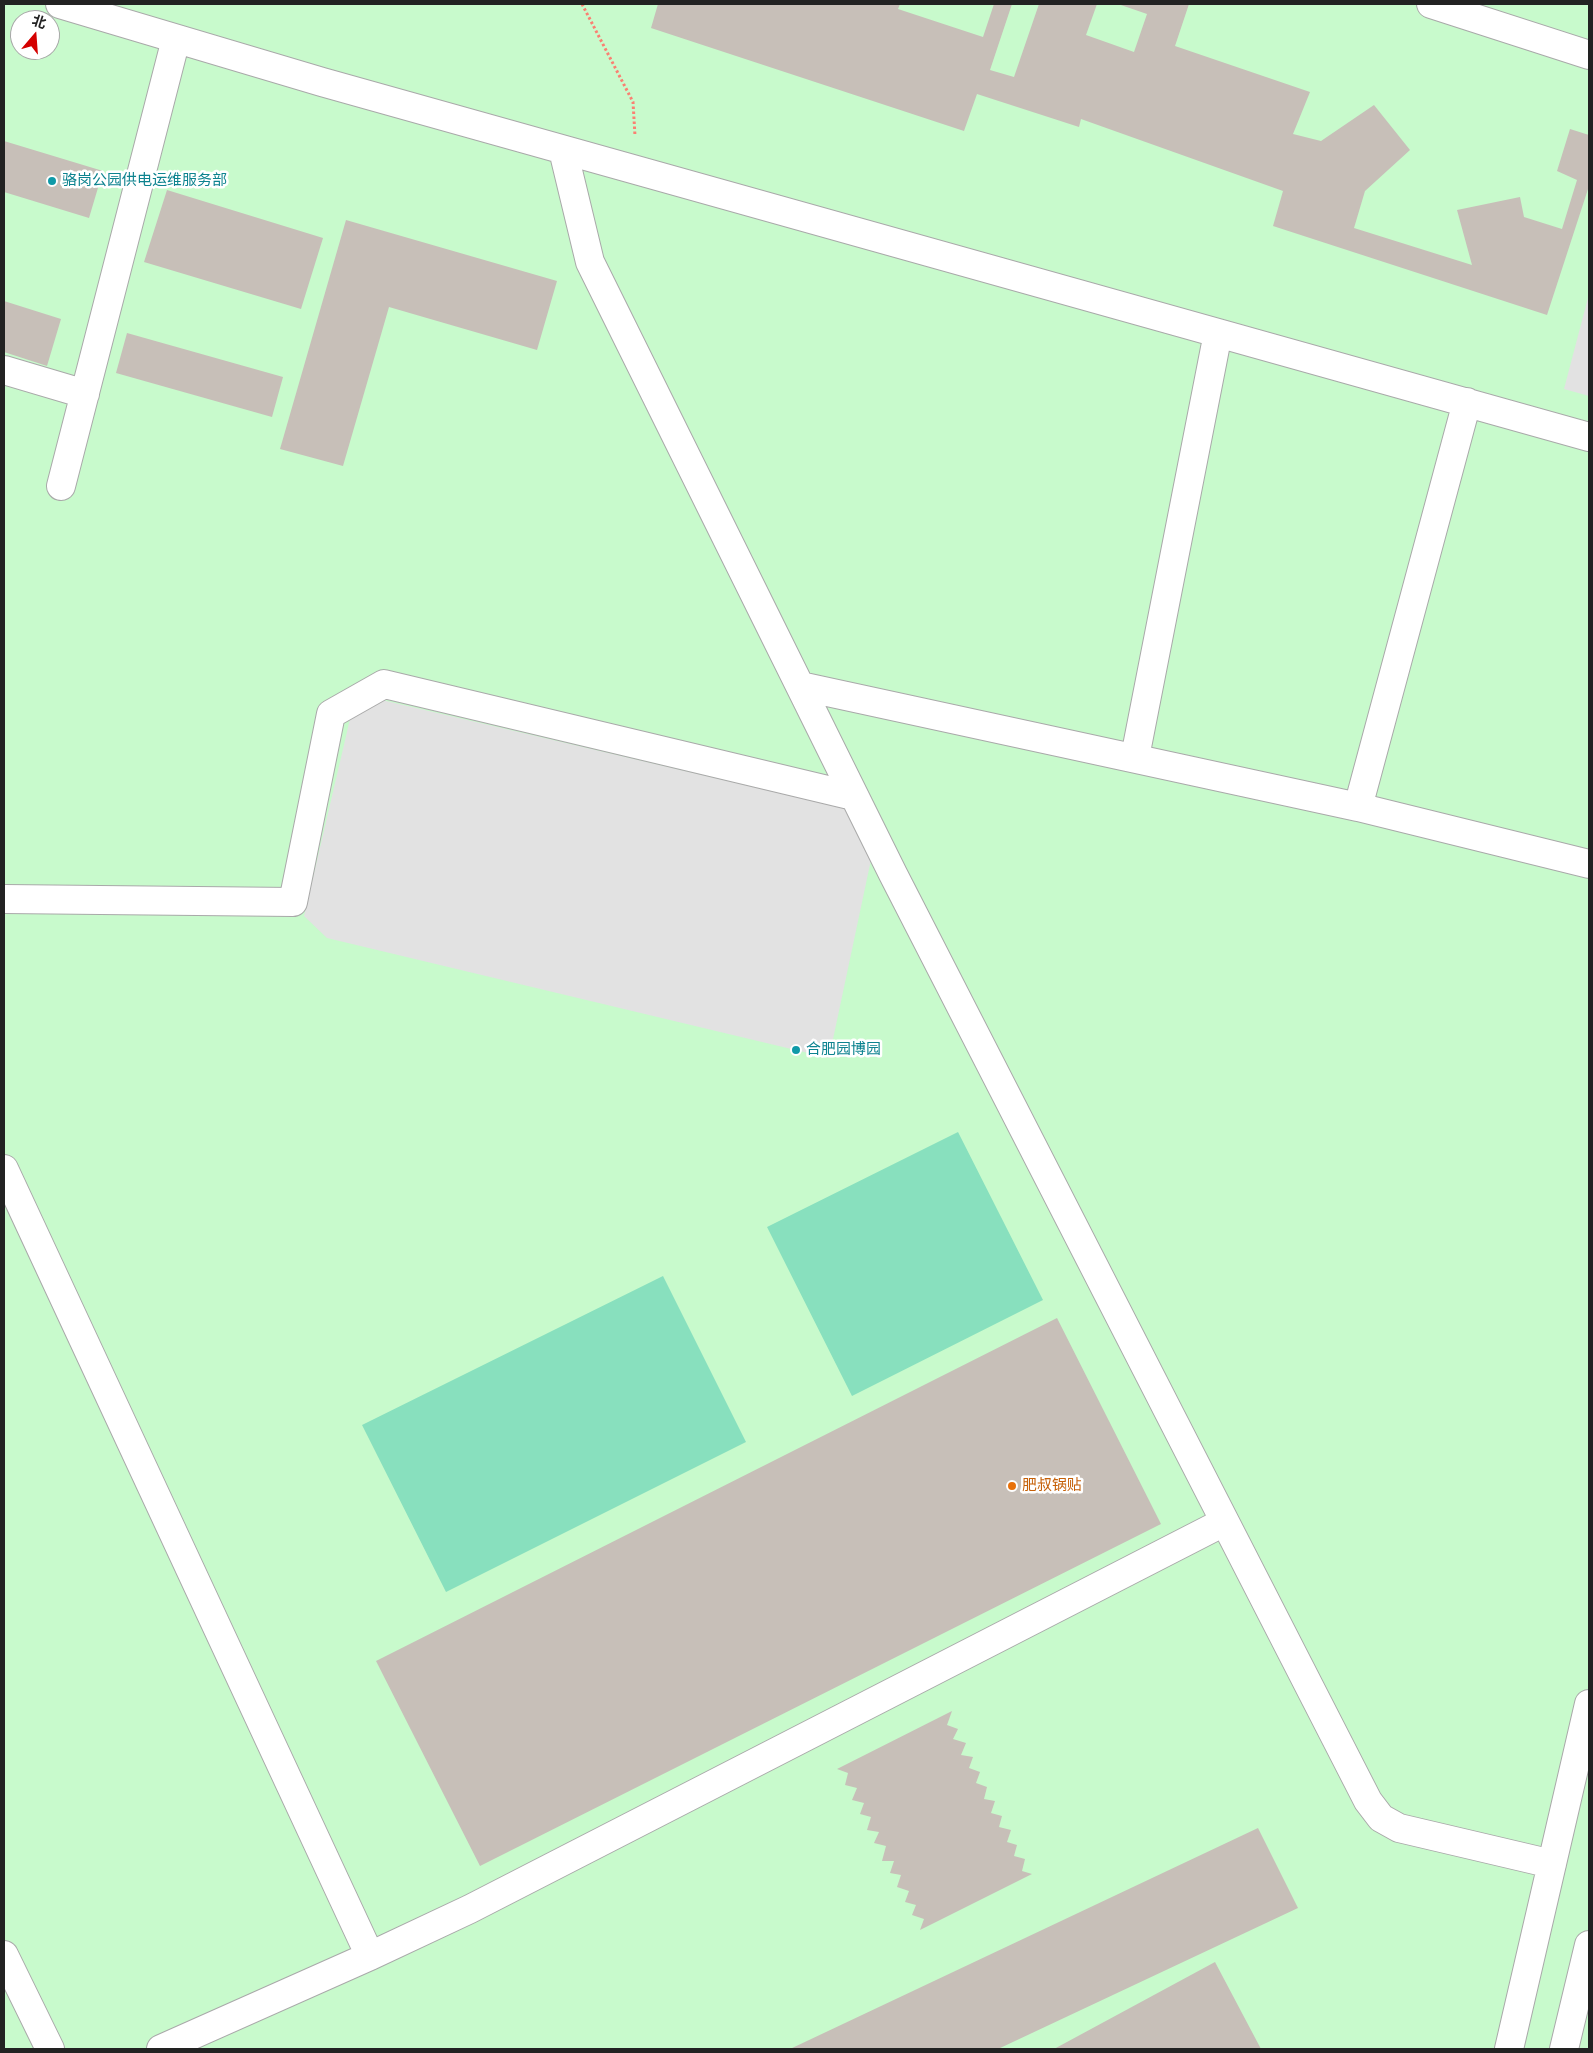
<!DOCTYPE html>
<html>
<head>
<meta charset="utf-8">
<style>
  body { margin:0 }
  #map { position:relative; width:1593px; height:2053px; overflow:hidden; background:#f2efe9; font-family:"Noto Sans","Noto Sans SC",sans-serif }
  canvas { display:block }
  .frame { position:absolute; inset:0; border:5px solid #222; pointer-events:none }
  .north { position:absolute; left:10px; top:10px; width:50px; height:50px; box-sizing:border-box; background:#fff; border:1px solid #a7a7a7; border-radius:50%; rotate:18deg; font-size:14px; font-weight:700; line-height:20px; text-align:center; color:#222 }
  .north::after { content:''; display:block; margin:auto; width:18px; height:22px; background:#d40000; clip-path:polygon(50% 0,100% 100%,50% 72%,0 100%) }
</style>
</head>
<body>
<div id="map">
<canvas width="1593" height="2053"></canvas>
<div class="frame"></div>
<div class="north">北</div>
</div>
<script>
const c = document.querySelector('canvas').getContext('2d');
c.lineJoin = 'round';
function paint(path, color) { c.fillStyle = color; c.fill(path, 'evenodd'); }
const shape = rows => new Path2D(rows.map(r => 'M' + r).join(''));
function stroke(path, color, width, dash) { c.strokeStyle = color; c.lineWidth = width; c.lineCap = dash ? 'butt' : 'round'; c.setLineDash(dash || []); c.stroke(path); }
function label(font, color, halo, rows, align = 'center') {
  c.font = font + ' "Noto Sans","Noto Sans SC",sans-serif'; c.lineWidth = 5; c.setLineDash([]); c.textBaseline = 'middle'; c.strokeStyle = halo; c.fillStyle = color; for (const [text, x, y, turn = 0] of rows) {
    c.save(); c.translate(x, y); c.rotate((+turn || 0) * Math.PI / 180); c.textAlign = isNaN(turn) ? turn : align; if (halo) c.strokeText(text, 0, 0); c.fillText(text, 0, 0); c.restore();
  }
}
const park = shape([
  [4,4,1589,4,1589,2049,4,2049],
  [20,20,50,20,50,50,20,50]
]);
const pitch = shape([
  [958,1132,1043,1300,852,1396,767,1227],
  [663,1276,746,1442,446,1592,362,1425]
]);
const parking = shape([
  [1589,294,1589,396,1564,389],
  [382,700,848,809,872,855,829,1058,327,938,304,916,350,719]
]);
const building = shape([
  [658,4,900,4,898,9,983,37,994,4,1012,4,990,70,1014,77,1039,4,1097,4,1086,35,1134,52,1147,14,1118,4,1189,4,1175,46,1310,92,1293,134,1321,141,1374,105,1410,150,1365,191,1354,228,1472,265,1457,210,1520,197,1524,217,1562,229,1577,180,1557,171,1570,129,1589,135,1589,186,1547,315,1273,226,1283,191,1081,119,1079,127,977,94,964,131,651,28],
  [4,141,103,171,89,218,4,192],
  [167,190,323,238,301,309,144,262],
  [346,220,557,281,537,350,389,307,343,466,280,449],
  [4,301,61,319,47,366,4,352],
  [127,333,283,377,272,417,116,373],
  [1057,1318,1161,1524,480,1866,376,1661],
  [952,1711,947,1725,958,1729,953,1739,966,1743,961,1755,973,1757,969,1768,980,1772,976,1783,987,1787,984,1799,995,1801,991,1813,1002,1816,999,1827,1011,1830,1007,1842,1017,1845,1014,1856,1025,1859,1022,1871,1032,1874,920,1930,924,1919,912,1915,916,1905,905,1902,909,1891,897,1887,901,1875,890,1873,894,1861,882,1861,886,1846,874,1843,879,1832,867,1830,871,1817,860,1814,864,1803,852,1800,857,1788,845,1785,848,1773,837,1769],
  [1258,1828,1298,1908,998,2049,790,2049],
  [1215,1962,1261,2049,1054,2049]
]);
const path = shape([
  [582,4,633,102,635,136]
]);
const minor = shape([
  [60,4,322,82,1589,437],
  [1431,4,1589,55],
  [563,150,590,262,893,874,1368,1801,1381,1818,1399,1828,1552,1864],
  [4,370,85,394],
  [61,486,176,39],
  [800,686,1358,807,1589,864],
  [1135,757,1218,333],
  [1358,807,1467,402],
  [4,899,293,902,331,714,384,684,853,796],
  [4,1169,370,1956],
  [4,1955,50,2049],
  [161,2049,370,1956,470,1909,1224,1522],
  [1509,2049,1589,1704],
  [1564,2049,1589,1945]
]);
const markers = [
  [52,181,5,"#0f9aa8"],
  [796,1050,5,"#0f9aa8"],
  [1012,1486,5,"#e8710a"]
];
const cultureNames = [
  ["骆岗公园供电运维服务部",62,181],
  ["合肥园博园",806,1050]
];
const foodNames = [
  ["肥叔锅贴",1022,1486]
];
paint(park, '#c8facc');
paint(pitch, '#88e0be');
paint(parking, '#e2e2e2');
paint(building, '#c7bfb8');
stroke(minor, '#a9a9a9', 30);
stroke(path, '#fa8072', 3, [2.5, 2.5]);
stroke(minor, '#fff', 28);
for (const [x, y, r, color] of markers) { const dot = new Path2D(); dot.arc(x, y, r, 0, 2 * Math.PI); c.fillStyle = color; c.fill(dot); stroke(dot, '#fff', 2); }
label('15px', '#0d838f', '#fff', cultureNames, 'left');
label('15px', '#c56008', '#fff', foodNames, 'left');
</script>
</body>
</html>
